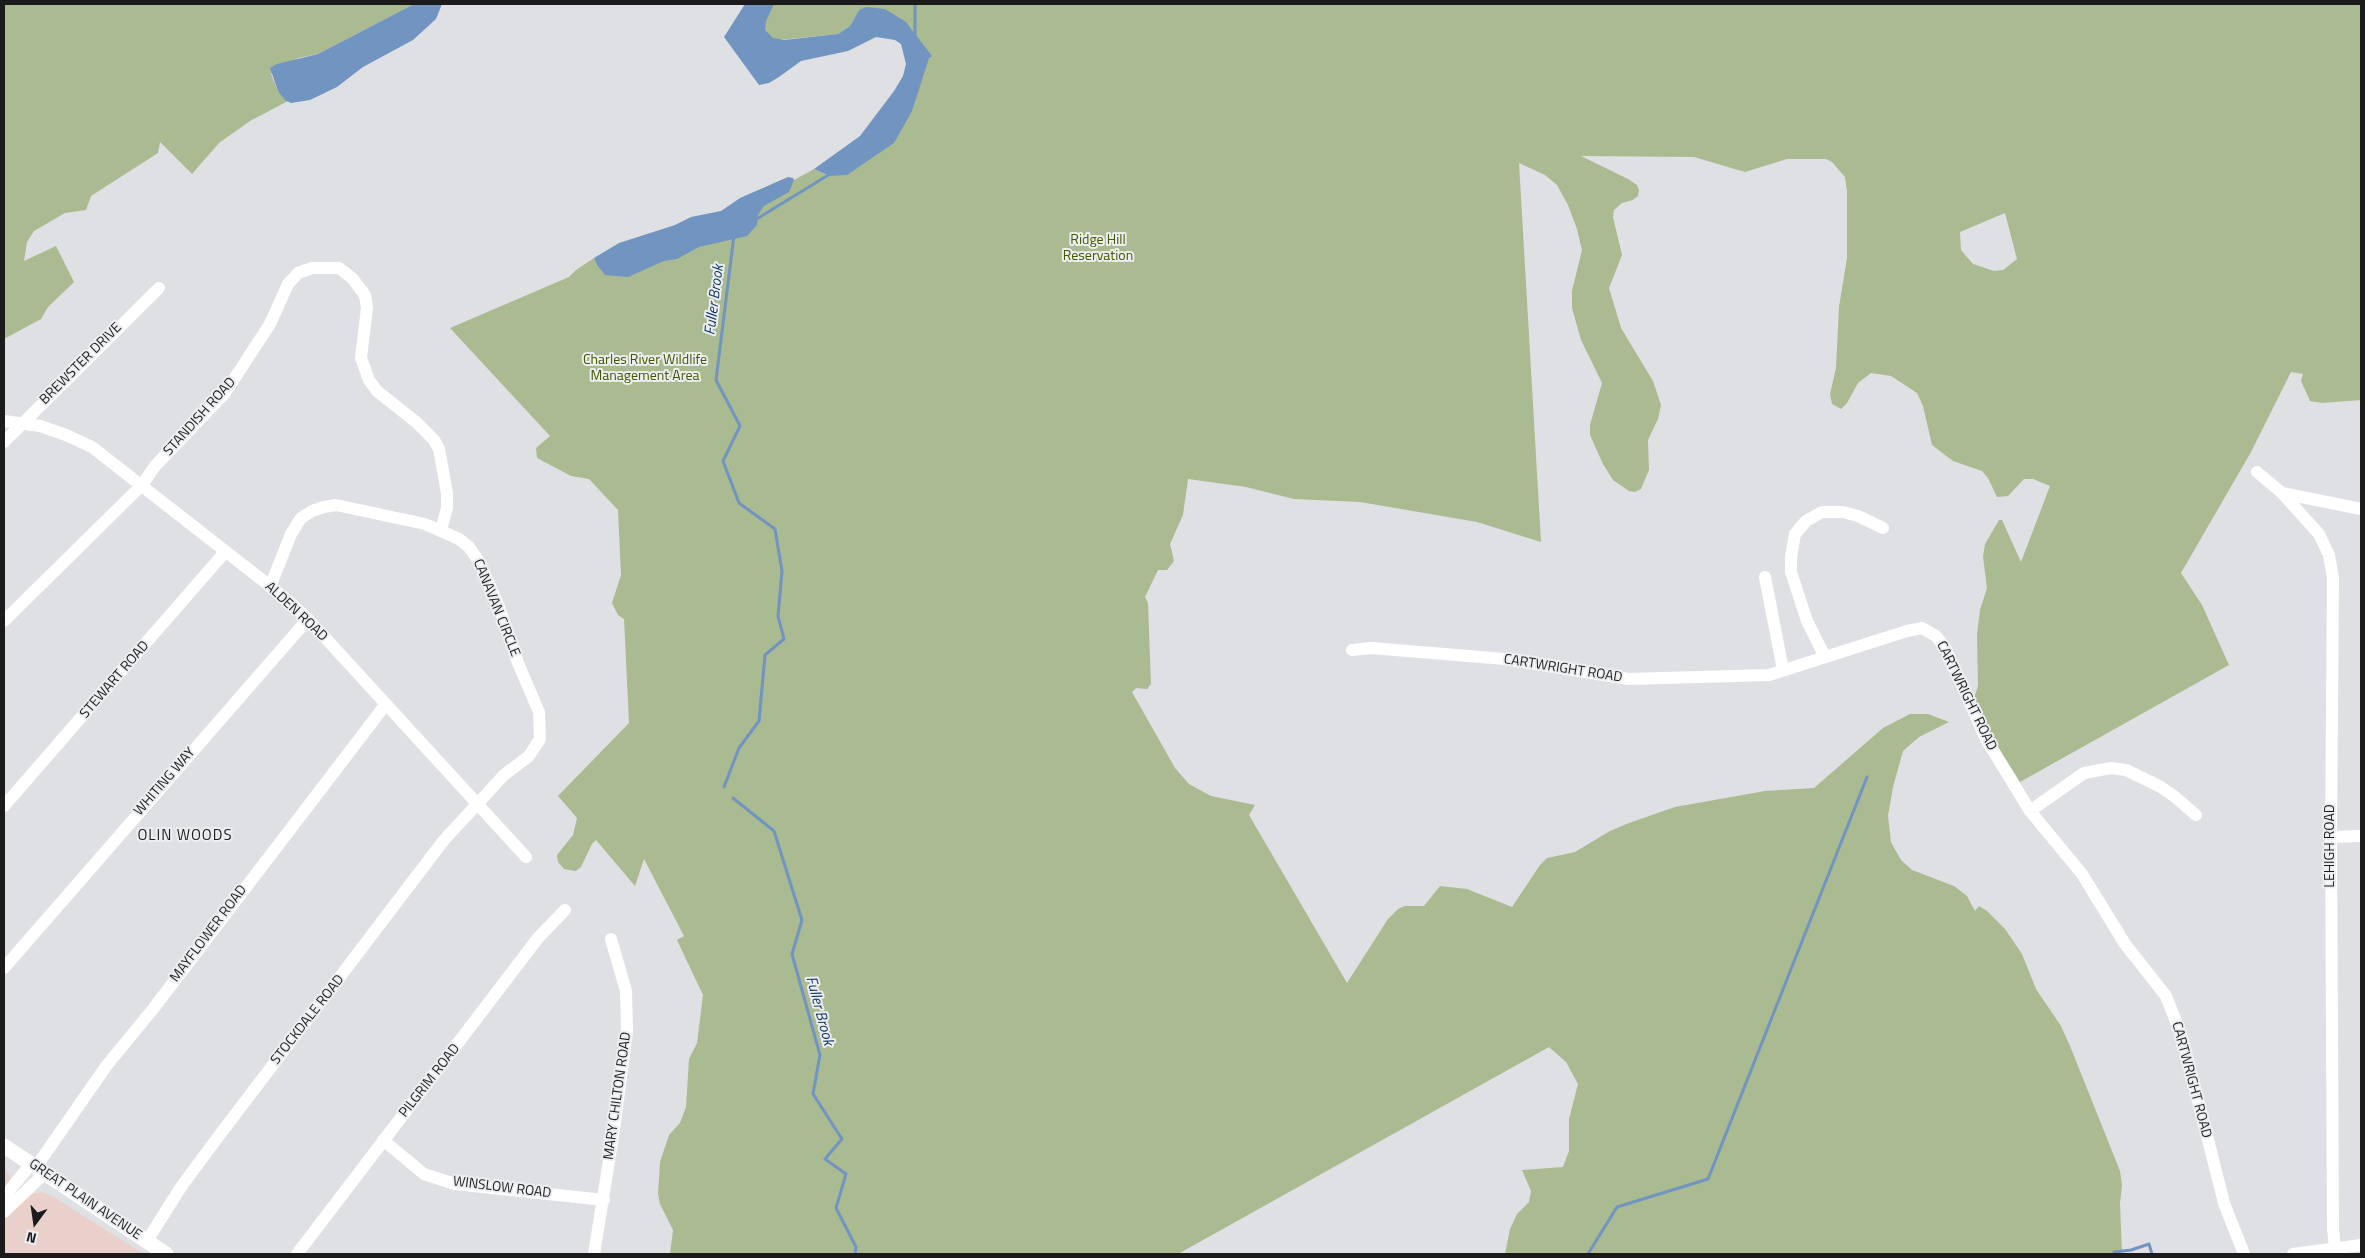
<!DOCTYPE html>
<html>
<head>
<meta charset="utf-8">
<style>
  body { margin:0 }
  #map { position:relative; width:2365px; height:1258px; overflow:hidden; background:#dfe0e4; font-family:"Titillium Web",sans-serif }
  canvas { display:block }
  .frame { position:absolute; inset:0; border:5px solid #1b1b1c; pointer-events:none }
  .north { position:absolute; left:10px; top:1198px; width:50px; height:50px; -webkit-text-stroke:4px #eceef1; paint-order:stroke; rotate:194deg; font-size:14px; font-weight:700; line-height:20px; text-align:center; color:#1b1b1c }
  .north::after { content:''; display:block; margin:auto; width:18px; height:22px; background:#1b1b1c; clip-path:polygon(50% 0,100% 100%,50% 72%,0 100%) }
</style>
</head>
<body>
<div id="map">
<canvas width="2365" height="1258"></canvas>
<div class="frame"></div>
<div class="north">N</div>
</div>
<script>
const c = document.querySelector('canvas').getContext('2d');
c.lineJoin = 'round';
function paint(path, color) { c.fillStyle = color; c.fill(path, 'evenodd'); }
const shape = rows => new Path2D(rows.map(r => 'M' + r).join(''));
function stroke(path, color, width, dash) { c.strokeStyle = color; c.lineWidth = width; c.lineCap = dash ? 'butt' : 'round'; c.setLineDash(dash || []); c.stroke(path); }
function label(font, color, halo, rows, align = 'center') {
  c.font = font + ' "Titillium Web",sans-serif'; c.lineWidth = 4; c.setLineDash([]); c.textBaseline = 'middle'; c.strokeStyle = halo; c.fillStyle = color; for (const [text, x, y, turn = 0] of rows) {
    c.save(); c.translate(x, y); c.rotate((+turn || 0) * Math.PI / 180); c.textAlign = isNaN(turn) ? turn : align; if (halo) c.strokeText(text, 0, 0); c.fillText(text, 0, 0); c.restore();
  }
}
const education = shape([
  [4,1166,10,1178,33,1194,40,1192,52,1196,144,1254,4,1254]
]);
const green = shape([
  [4,4,414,4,318,54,298,58,271,74,278,91,288,101,250,121,219,143,192,174,160,142,158,153,91,196,86,210,65,213,34,231,27,242,24,261,56,246,74,282,48,307,41,319,4,339],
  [769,4,2361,4,2361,400,2322,403,2310,401,2301,381,2303,374,2291,372,2251,452,2181,573,2202,605,2229,665,2020,782,1993,739,1974,698,1978,686,1977,634,1980,610,1987,588,1983,557,1985,544,1999,520,2002,520,2021,562,2050,486,2033,479,2024,479,2008,496,1997,497,1988,478,1982,471,1953,461,1932,445,1923,406,1917,393,1891,376,1871,373,1858,383,1847,403,1841,409,1832,404,1830,394,1836,368,1839,307,1847,258,1847,191,1845,177,1832,162,1826,159,1787,159,1745,172,1694,157,1581,156,1628,179,1637,185,1639,190,1638,196,1633,200,1622,203,1614,210,1613,217,1622,255,1609,288,1621,328,1653,381,1661,405,1658,419,1648,440,1649,470,1641,489,1635,492,1629,491,1613,480,1603,464,1590,435,1590,425,1602,383,1581,340,1572,308,1572,291,1582,250,1577,229,1568,205,1557,185,1545,175,1519,163,1541,542,1477,522,1360,502,1294,499,1246,487,1188,479,1183,515,1170,544,1174,561,1167,570,1158,570,1145,597,1148,603,1151,684,1147,689,1136,688,1132,692,1175,768,1189,784,1211,796,1255,805,1249,815,1347,983,1388,919,1398,909,1405,906,1424,906,1440,886,1467,889,1512,907,1540,865,1547,858,1575,852,1610,831,1629,823,1675,807,1765,791,1814,788,1883,728,1910,714,1928,714,1949,722,1919,737,1903,751,1893,787,1888,816,1891,842,1901,860,1912,870,1954,886,1967,896,1975,911,1979,906,1987,911,2005,929,2022,954,2036,989,2061,1026,2070,1046,2120,1171,2122,1185,2120,1203,2122,1254,1505,1254,1510,1229,1517,1214,1529,1202,1531,1191,1522,1170,1563,1167,1569,1151,1569,1119,1578,1084,1566,1062,1549,1047,1178,1254,670,1254,673,1230,660,1204,658,1194,660,1162,669,1135,680,1123,686,1107,689,1059,697,1043,703,995,677,940,684,936,644,859,635,886,596,840,592,844,581,867,576,871,564,869,558,862,557,855,573,835,577,818,558,796,629,723,624,619,618,615,612,603,621,575,618,510,589,479,571,476,537,458,536,448,550,436,450,328,569,277,576,270,594,258,597,265,794,180,814,169,826,175,864,147,909,70,912,29,859,10,850,26,838,34,770,41,760,32],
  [2005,213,2017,259,2003,270,1994,271,1973,264,1961,250,1960,232]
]);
const water = shape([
  [414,4,442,4,436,19,413,40,363,67,337,87,310,100,291,103,285,100,278,91,270,68,277,64,318,54],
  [745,4,774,4,766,21,765,30,773,38,784,40,838,34,850,26,859,10,866,7,885,9,906,22,932,56,929,58,912,111,894,143,847,175,829,176,814,169,860,136,894,91,903,76,906,64,901,44,895,40,876,37,848,51,801,61,779,77,769,83,759,85,724,37],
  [788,177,793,178,794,180,789,192,764,206,758,215,757,225,747,236,699,247,677,259,664,261,628,277,605,275,597,265,594,258,619,243,675,225,691,217,721,211,740,198]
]);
const stream = shape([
  [915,36,915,4],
  [755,220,830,174],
  [724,787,739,748,759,721,765,655,784,639,778,616,782,571,775,529,739,503,723,461,740,426,716,380,734,235],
  [733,798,774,831,802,920,792,954,820,1055,813,1094,842,1139,825,1159,846,1174,836,1208,856,1247,855,1254],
  [2114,1252,2131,1250,2149,1244,2152,1254],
  [1588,1254,1617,1207,1708,1179,1867,777]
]);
const minor = shape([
  [4,421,40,426,66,435,92,447,284,597,308,619,526,857],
  [4,442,159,288],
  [2257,472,2282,493,2319,534,2329,555,2333,578,2331,837,2333,1229,2335,1248],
  [2282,493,2361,509],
  [1765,577,1783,670],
  [4,621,142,485,155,466,225,393,270,324,288,284,298,273,312,268,339,268,352,278,365,295,367,308,361,358,369,380,377,391,416,422,434,440,439,449,447,493,447,508,441,530],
  [1352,650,1371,648,1505,659,1628,679,1769,675,1907,631,1922,628,1936,636,1946,649,1986,739,2030,811,2082,874,2125,944,2166,996,2182,1037,2224,1203,2244,1254],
  [1825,657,1807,621,1791,572,1791,557,1795,534,1806,521,1822,512,1843,512,1858,516,1883,528],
  [4,806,225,552],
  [2030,811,2084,773,2111,768,2126,770,2159,786,2174,796,2196,815],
  [2331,837,2361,836],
  [4,968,308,619],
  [383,1140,424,1174,455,1184,604,1200],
  [36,1167,107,1065,153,1009,386,704],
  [4,1197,31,1164],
  [4,1212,45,1173],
  [147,1241,181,1187,215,1141,444,840,504,775,529,756,540,739,539,712,518,663,499,607,480,563,469,547,459,539,425,524,336,505,324,507,312,511,301,518,291,534,270,587],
  [297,1254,538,938,565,910],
  [594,1254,614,1130,627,1031,626,991,611,939],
  [2293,1254,2361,1245]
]);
const major = shape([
  [4,1146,166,1254]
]);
const parkNames = [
  ["Ridge Hill",1098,241],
  ["Reservation",1098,257],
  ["Charles River Wildlife",645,361],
  ["Management Area",645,377]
];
const streetNames = [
  ["BREWSTER DRIVE",81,364,-45],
  ["STANDISH ROAD",200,417,-48],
  ["CANAVAN CIRCLE",496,608,68],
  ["ALDEN ROAD",296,612,43],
  ["CARTWRIGHT ROAD",1563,669,9],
  ["STEWART ROAD",115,680,-49],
  ["CARTWRIGHT ROAD",1966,696,64],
  ["WHITING WAY",165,782,-49],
  ["LEHIGH ROAD",2331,846,-90],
  ["MAYFLOWER ROAD",209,934,-53],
  ["STOCKDALE ROAD",308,1020,-52],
  ["CARTWRIGHT ROAD",2191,1080,75],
  ["PILGRIM ROAD",430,1081,-52],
  ["MARY CHILTON ROAD",618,1096,-82],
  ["WINSLOW ROAD",502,1188,7],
  ["GREAT PLAIN AVENUE",85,1200,34]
];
const waterNames = [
  ["Fuller Brook",715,300,-83],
  ["Fuller Brook",819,1011,75]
];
const neighbourhoodNames = [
  ["OLIN WOODS",185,836]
];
paint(education, '#ead0cb');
paint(green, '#aaba91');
paint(water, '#7195c0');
stroke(stream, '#7195c0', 3);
stroke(minor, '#fff', 12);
stroke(major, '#fff', 15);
label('14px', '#415701', '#eceef1', parkNames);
label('14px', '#1b1b1c', '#eceef1', streetNames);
label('italic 15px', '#09315a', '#eceef1', waterNames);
c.letterSpacing = '1px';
label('15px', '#1b1b1c', '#eceef1', neighbourhoodNames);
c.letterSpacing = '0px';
</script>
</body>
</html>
